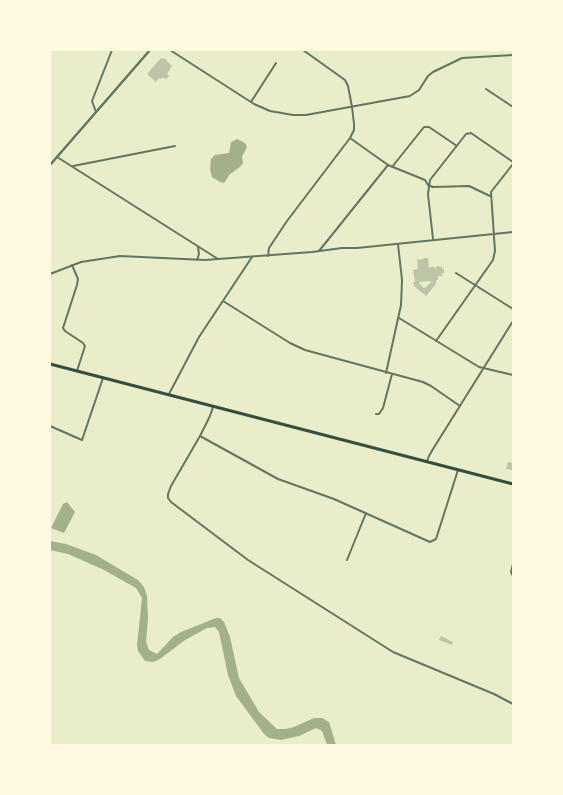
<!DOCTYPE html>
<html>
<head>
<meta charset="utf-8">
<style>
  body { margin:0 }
  #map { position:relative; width:563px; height:795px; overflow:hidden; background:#e9edc9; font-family:Helvetica,sans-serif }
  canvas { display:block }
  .frame { position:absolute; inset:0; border:51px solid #fefae0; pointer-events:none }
</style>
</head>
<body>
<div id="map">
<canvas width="563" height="795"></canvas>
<div class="frame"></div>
</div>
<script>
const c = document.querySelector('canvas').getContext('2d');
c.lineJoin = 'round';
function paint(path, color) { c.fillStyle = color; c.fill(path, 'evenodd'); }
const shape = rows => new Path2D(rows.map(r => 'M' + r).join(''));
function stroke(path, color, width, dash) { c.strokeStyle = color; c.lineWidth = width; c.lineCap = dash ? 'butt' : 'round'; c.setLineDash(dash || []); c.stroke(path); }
const water = shape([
  [237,139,245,143,247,147,242,157,243,163,240,167,230,174,224,183,220,182,212,177,210,169,211,159,215,155,229,153,231,142],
  [67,502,75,512,64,533,51,528,63,504],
  [50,541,66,544,96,555,138,580,144,587,147,596,148,618,146,642,149,650,157,654,173,637,181,632,216,618,220,618,224,622,230,637,239,678,259,712,277,729,286,729,294,727,314,718,322,718,329,722,336,745,327,745,322,731,316,728,299,736,281,740,269,738,264,734,236,696,228,675,219,632,215,627,207,628,185,640,160,659,153,662,145,661,138,651,137,645,142,598,136,588,102,569,68,554,50,550]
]);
const building = shape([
  [161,58,162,59,164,58,172,66,167,74,169,76,166,79,163,77,161,79,159,78,156,82,147,74],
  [424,258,428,258,429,268,434,266,434,268,437,267,437,266,442,267,442,269,444,269,444,273,442,273,443,276,438,276,438,280,436,280,436,284,426,296,414,286,413,282,415,282,413,270,418,269,417,259,421,260],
  [430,281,431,282,426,287,424,288,419,283,419,282],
  [508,462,513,463,513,470,506,469],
  [441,636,453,642,452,645,439,640]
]);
const minor = shape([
  [170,50,254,104,270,111,293,115,306,115,410,96,419,90,428,76,433,72,462,58,513,55],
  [486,89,513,107],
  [251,102,276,63],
  [96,112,92,101,112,50],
  [350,138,388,165,425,180,428,185,433,187,469,186,490,196],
  [57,157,218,259],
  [73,166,175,146],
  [392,167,424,127,429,127,457,146],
  [433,239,428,194,430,180,466,134,471,133,513,162],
  [319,251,388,165],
  [268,256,269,248,287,221,350,138,354,130,354,124,352,107,348,86,345,80,303,50],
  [197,260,199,254,198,247],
  [72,265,78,279,77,285,63,328,65,331,83,343,85,346,77,371],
  [456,273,513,309],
  [50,274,81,262,120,256,205,260,312,252,342,248,357,248,513,232],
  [223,301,290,343,305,350,423,382,431,386,460,406],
  [399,318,479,367,513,375],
  [436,341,493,260,495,251,491,192,513,164],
  [386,373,401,305,402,280,398,244],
  [169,394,199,337,252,257],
  [213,407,210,416,200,436,171,486,168,494,168,498,171,502,248,560,393,652,494,694,513,704],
  [376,414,379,414,383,408,392,374],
  [50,426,82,440,103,378],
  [200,436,278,479,334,499,430,542,436,539,458,470],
  [427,461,429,456,433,449,513,321],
  [347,560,366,513],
  [513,564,511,572,513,576]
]);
const tertiary = shape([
  [50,165,150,50]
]);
const secondary = shape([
  [50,364,513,484]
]);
paint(water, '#a3b18a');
paint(building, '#bcc5a7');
stroke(minor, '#617663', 2);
stroke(tertiary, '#617663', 2.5);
stroke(secondary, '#344e41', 3);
</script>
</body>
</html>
